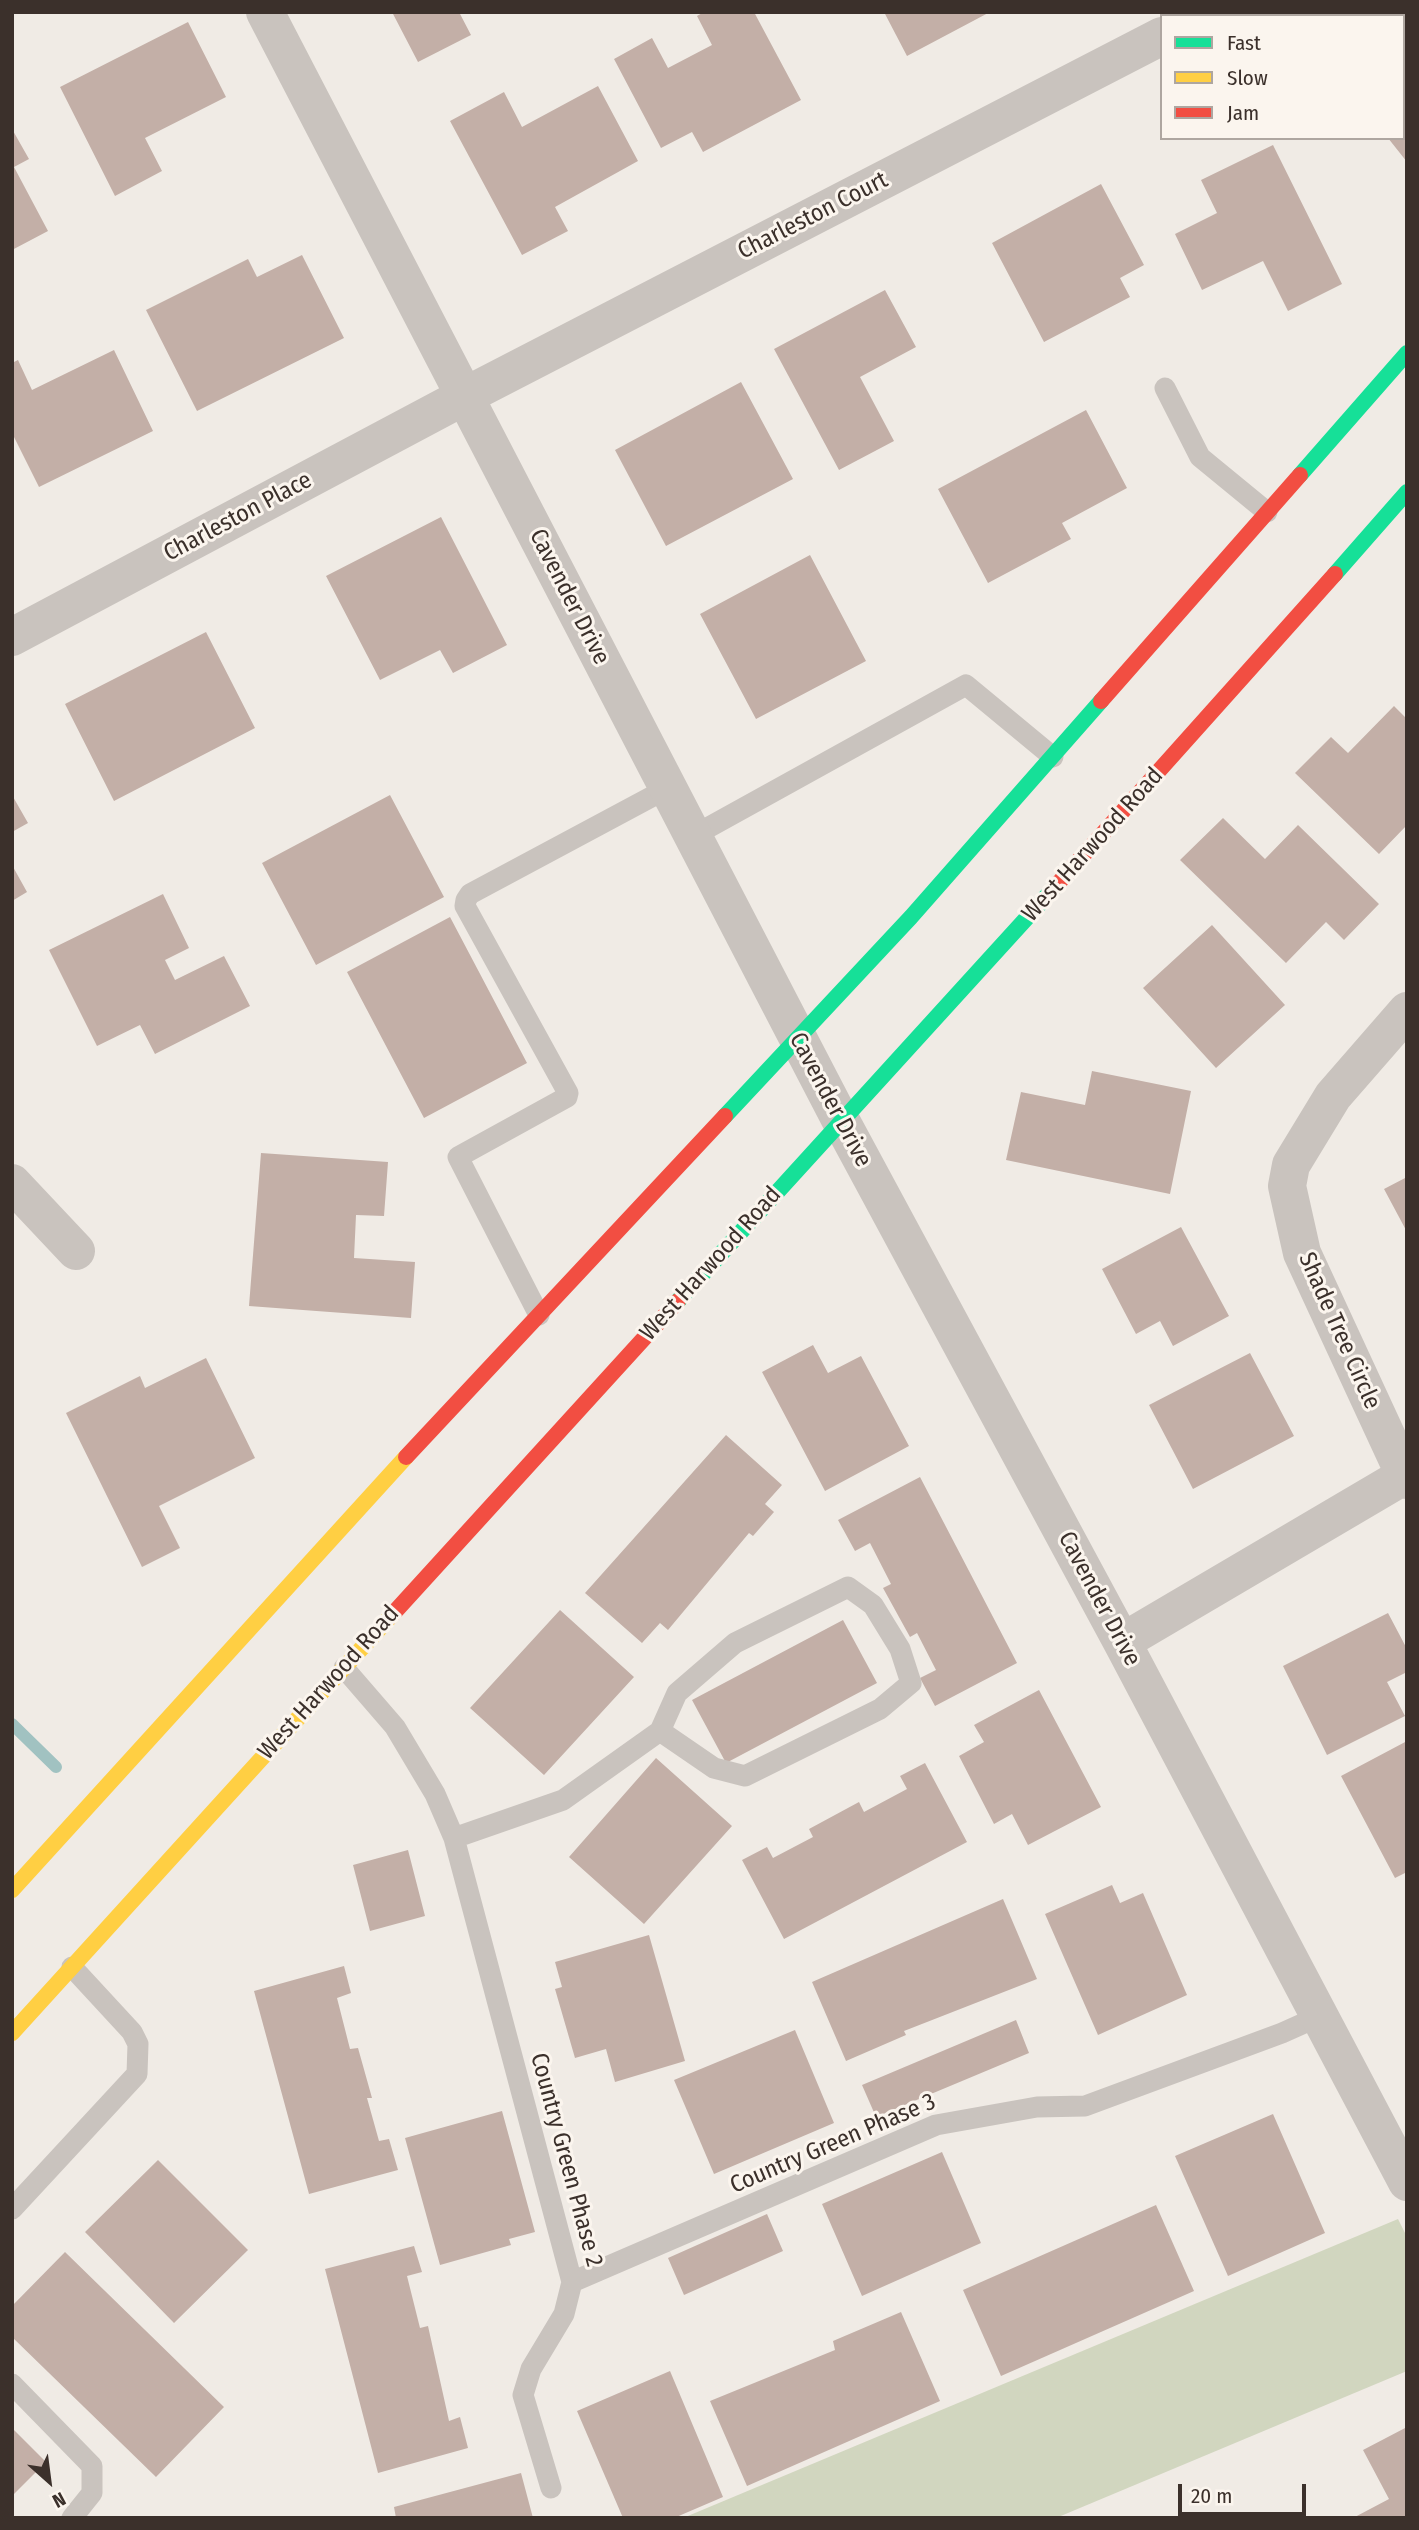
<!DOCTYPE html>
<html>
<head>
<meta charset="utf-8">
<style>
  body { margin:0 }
  #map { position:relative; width:1419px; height:2530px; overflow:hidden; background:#f0ebe5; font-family:"Fira Sans Condensed",sans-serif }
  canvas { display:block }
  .frame { position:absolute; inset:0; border:14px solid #3b302b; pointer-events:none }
  .legend { position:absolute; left:1160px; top:14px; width:245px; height:126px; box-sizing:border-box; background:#fbf5ee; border:2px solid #aea6a0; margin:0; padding:9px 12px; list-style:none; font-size:21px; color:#3b302b }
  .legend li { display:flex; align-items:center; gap:14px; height:35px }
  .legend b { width:35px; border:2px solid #aea6a0 }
  .north { position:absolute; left:14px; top:2446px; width:70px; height:70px; -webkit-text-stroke:5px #fbf5ee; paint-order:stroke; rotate:152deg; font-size:19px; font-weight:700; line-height:28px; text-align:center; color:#3b302b }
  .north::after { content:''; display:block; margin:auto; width:24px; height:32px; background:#3b302b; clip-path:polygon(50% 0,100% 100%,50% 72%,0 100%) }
  .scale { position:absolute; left:1178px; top:2484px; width:128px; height:32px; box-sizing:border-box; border:4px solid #3b302b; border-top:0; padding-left:9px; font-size:21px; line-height:24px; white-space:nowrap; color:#3b302b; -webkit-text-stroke:5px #fbf5ee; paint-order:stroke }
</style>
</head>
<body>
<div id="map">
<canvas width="1419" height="2530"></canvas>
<div class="frame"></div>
<ul class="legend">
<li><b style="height:9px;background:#16e098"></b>Fast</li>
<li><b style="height:9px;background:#ffcf43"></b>Slow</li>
<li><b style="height:9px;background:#f24e42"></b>Jam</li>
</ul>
<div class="north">N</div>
<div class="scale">20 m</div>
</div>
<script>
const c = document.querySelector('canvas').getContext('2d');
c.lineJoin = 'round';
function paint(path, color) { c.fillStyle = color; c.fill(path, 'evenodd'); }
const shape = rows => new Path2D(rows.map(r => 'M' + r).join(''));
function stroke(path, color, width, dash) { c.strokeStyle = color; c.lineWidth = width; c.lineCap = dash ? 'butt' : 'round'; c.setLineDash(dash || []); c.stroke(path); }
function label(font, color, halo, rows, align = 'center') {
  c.font = font + ' "Fira Sans Condensed",sans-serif'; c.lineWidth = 6; c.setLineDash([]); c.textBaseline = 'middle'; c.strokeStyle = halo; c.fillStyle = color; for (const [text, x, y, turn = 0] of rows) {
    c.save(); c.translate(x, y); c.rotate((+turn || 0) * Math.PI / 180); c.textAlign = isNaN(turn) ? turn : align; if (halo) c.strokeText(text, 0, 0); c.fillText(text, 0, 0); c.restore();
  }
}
const green = shape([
  [1398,2219,1407,2237,1407,2371,1056,2518,683,2518]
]);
const stream = shape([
  [12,1724,56,1767]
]);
const building = shape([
  [392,12,459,12,471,35,418,62],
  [704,12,754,12,801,100,703,152,692,132,661,148,614,59,652,38,668,68,712,45,697,16],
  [884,12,990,12,907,56],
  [188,22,226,97,145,138,162,171,115,196,60,87],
  [1407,70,1407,162,1388,138,1403,138,1403,72],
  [598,86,638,161,555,207,568,231,522,255,450,121,504,92,522,127],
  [12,129,29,159,14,167,48,231,12,250],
  [1273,145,1342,284,1288,311,1263,261,1202,290,1175,234,1217,213,1201,180],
  [1101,184,1144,265,1120,278,1130,297,1044,342,992,243],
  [302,255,344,338,197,411,146,310,248,259,257,277],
  [885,290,916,347,860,377,894,441,839,470,774,349],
  [114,350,153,431,39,487,12,433,12,363,18,360,32,390],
  [741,382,793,479,666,546,615,450],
  [1086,410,1127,488,1062,523,1071,539,988,583,938,489],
  [441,517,507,645,453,673,440,650,380,680,326,576],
  [810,555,866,661,756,719,700,614],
  [206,632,255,728,114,801,65,704],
  [1394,706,1407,719,1407,825,1379,854,1295,773,1331,737,1348,753],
  [12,795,28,823,12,832],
  [390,795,444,897,316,965,262,863],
  [1223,818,1265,859,1298,825,1379,904,1344,940,1326,922,1286,963,1180,860],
  [12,865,27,892,12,901],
  [163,894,189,948,165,960,175,980,224,956,250,1006,155,1054,140,1025,97,1046,49,950],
  [450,917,527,1063,424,1118,347,972],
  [1212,925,1285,1005,1216,1068,1143,988],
  [1092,1071,1191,1091,1170,1194,1006,1160,1021,1092,1085,1105],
  [261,1153,388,1162,384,1216,356,1215,354,1258,415,1262,411,1318,249,1306],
  [1407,1177,1407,1232,1384,1189],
  [1181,1227,1229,1316,1173,1346,1160,1321,1136,1334,1102,1269],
  [813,1345,828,1373,861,1356,909,1446,825,1491,762,1372],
  [1250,1353,1294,1436,1193,1489,1149,1405],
  [206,1358,255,1458,159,1506,180,1548,142,1567,66,1413,140,1376,145,1388],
  [726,1435,782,1485,765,1504,774,1512,753,1536,749,1533,668,1630,660,1623,642,1643,585,1593],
  [920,1477,1017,1663,935,1706,920,1678,936,1670,917,1633,910,1637,883,1588,891,1584,870,1543,855,1551,838,1520],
  [560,1610,634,1677,544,1775,470,1708],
  [1388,1613,1407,1649,1407,1672,1387,1682,1405,1716,1327,1755,1283,1666],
  [843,1620,877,1683,726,1763,692,1700],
  [1039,1690,1101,1807,1028,1845,1012,1814,994,1824,959,1756,984,1742,974,1725],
  [1407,1741,1407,1872,1395,1878,1341,1776],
  [656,1758,732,1826,644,1924,569,1857],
  [925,1763,967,1842,784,1939,742,1860,767,1847,773,1858,813,1837,809,1829,859,1802,864,1812,907,1789,900,1776],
  [408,1850,425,1916,370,1931,353,1865],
  [1112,1885,1120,1903,1143,1893,1187,1995,1098,2035,1045,1914],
  [1003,1899,1037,1979,904,2031,906,2035,846,2061,812,1982],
  [649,1935,685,2061,615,2082,606,2049,575,2058,555,1989,562,1987,555,1962],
  [344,1966,351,1993,337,1998,350,2049,358,2048,372,2098,367,2098,379,2141,389,2139,398,2170,309,2194,254,1991],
  [1016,2020,1029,2053,876,2117,862,2085],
  [795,2030,834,2123,714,2174,674,2080],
  [502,2111,535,2232,509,2239,511,2245,440,2265,405,2138],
  [1273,2114,1325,2233,1228,2276,1175,2156],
  [942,2152,981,2243,862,2296,822,2204],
  [158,2160,248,2250,174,2323,85,2232],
  [1156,2205,1194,2291,1001,2376,963,2290],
  [767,2214,783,2251,684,2295,668,2258],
  [414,2246,422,2272,407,2276,420,2328,428,2326,449,2421,460,2417,468,2448,378,2473,325,2269],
  [65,2252,224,2407,156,2477,12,2337,12,2306],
  [901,2312,940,2401,747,2486,710,2401,835,2350,833,2341],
  [670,2371,723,2497,674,2518,623,2518,577,2411],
  [1407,2427,1407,2518,1353,2518,1389,2499,1363,2450],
  [12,2428,46,2462,12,2496],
  [521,2473,533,2518,396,2518,394,2507]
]);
const lane = shape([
  [1165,388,1200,457,1267,512],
  [693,836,966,685,1053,757],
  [539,1315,458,1157,567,1097,568,1093,465,906,466,900,470,894,668,788],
  [344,1668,395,1727,435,1794,454,1838,572,2282,564,2314,531,2369,523,2395,551,2488],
  [454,1838,563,1800,660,1731,677,1693,735,1643,848,1587,873,1605,900,1649,911,1683,880,1709,745,1776,714,1768,660,1731],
  [12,2209,137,2074,138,2044,132,2032,72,1967],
  [572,2282,936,2125,1037,2107,1085,2106,1282,2033,1320,2016],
  [12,2384,92,2466,92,2493,72,2518]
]);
const street = shape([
  [265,12,841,1121,1122,1642,1407,2182],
  [1200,16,1207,12],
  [12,637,465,396,1162,36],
  [1407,1011,1333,1096,1291,1165,1287,1186,1302,1253,1407,1480],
  [12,1183,76,1251],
  [1122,1642,1404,1476]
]);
const fast = shape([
  [1300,475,1407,353],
  [1335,574,1407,492],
  [725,1116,911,917,1101,701],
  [678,1301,1054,888]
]);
const slow = shape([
  [12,1890,406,1457],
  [12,2033,391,1616]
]);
const jam = shape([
  [1101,701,1300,475],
  [1054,888,1335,574],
  [406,1457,725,1116],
  [391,1616,678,1301]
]);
const streetNames = [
  ["Charleston Court",813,216,-27],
  ["Charleston Place",238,517,-28],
  ["Cavender Drive",569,597,63],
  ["West Harwood Road",1093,845,-48],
  ["Cavender Drive",830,1100,62],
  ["West Harwood Road",711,1264,-48],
  ["Shade Tree Circle",1339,1331,66],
  ["Cavender Drive",1099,1599,62],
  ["West Harwood Road",329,1683,-48],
  ["Country Green Phase 3",833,2144,-23],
  ["Country Green Phase 2",566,2160,75]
];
paint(green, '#d1d6bf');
stroke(stream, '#a1c2c1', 12);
paint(building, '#c3afa7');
stroke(lane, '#c9c3be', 21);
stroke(street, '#c9c3be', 38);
stroke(fast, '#16e098', 16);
stroke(slow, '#ffcf43', 16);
stroke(jam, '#f24e42', 16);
label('24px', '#3b302b', '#fbf5ee', streetNames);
</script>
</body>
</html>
